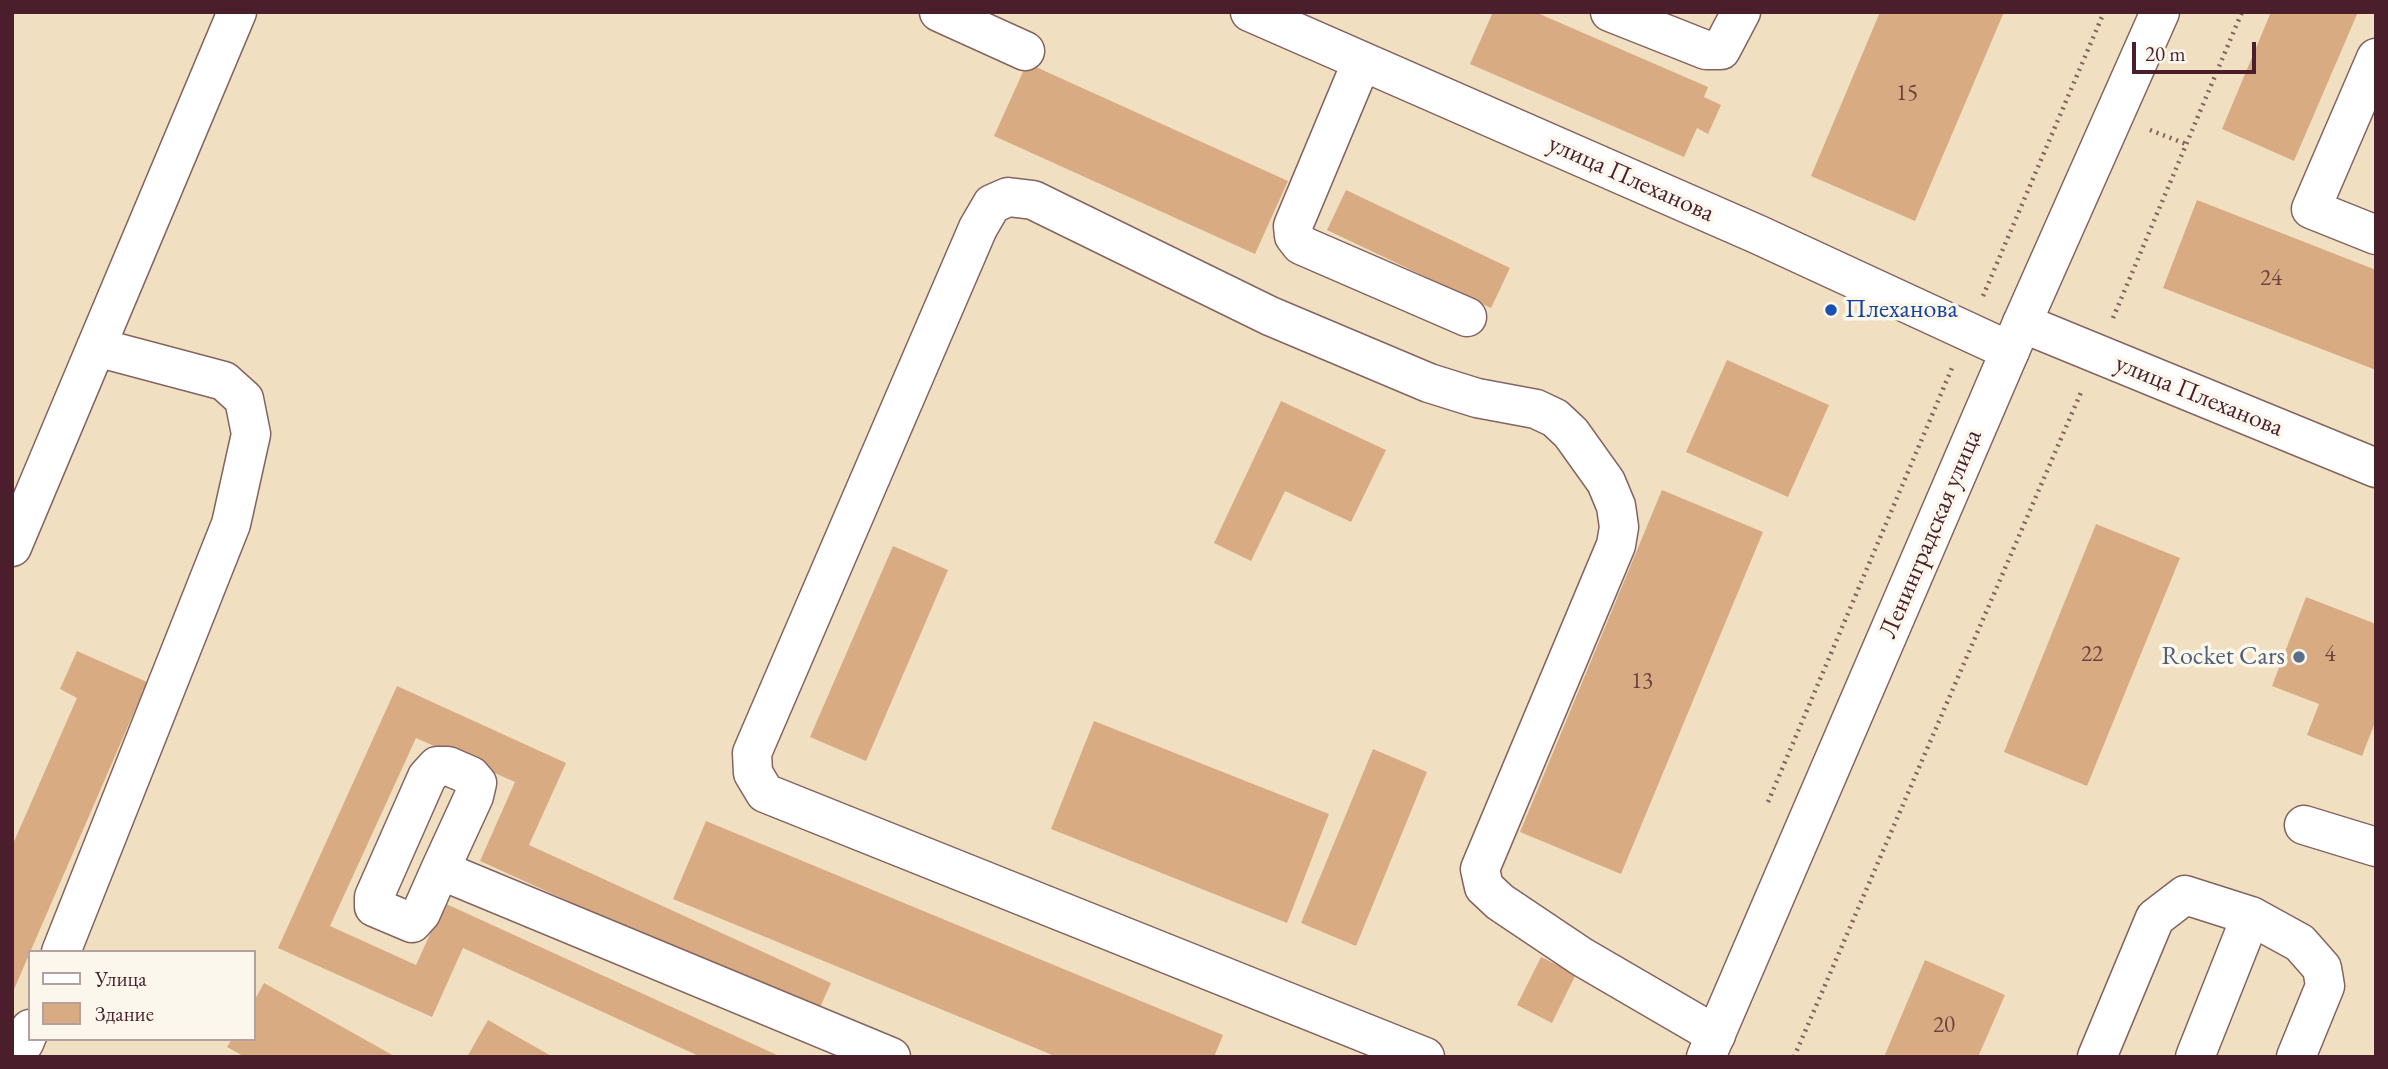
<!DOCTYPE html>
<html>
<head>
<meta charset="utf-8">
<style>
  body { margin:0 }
  #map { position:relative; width:2388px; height:1069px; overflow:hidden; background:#f0e0c1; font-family:"EB Garamond",serif }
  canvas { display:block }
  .frame { position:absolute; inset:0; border:14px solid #4a1f2b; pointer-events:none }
  .legend { position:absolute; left:28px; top:950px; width:228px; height:91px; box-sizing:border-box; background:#fbf7ec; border:2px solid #b4a19f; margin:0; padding:9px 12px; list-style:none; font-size:21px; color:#4a1f2b }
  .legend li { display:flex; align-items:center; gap:14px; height:35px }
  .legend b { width:35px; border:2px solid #b4a19f }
  .scale { position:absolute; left:2132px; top:42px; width:124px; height:32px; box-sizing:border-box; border:4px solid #4a1f2b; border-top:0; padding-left:9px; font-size:21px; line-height:24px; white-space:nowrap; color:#4a1f2b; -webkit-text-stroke:5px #fbf7ec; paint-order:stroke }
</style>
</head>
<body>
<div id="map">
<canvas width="2388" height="1069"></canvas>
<div class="frame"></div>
<ul class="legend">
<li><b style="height:9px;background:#fff"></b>Улица</li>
<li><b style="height:19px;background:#d9ab82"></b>Здание</li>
</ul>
<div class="scale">20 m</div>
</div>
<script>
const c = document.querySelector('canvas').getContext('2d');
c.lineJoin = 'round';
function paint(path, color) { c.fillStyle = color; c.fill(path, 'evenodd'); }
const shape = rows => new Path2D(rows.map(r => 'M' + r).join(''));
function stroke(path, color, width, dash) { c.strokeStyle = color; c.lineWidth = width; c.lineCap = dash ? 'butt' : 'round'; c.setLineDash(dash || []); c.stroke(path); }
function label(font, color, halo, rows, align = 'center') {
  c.font = font + ' "EB Garamond",serif'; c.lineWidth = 7; c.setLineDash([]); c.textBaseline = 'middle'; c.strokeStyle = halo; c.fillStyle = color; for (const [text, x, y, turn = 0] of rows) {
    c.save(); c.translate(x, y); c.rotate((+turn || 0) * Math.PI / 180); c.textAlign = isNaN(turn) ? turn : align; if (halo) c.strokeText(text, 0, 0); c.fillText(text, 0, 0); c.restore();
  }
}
const building = shape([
  [1493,12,1535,12,1708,87,1704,97,1721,105,1708,134,1697,128,1684,157,1470,64],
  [1880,12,2004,12,1915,221,1811,176],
  [2271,12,2358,12,2294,161,2222,129],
  [1027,63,1288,181,1255,254,994,136],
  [1346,190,1510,268,1491,308,1327,230],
  [2197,200,2376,270,2376,370,2163,288],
  [1727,360,1829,405,1788,497,1686,452],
  [1281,401,1386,450,1351,522,1285,491,1251,561,1214,543],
  [1662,490,1763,532,1621,874,1520,832],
  [2096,524,2180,558,2087,786,2004,752],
  [893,546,948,570,866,761,810,737],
  [2306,597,2376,624,2376,726,2374,725,2362,756,2307,735,2319,704,2272,686],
  [77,651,147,682,12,994,12,846,77,698,60,689],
  [397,686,566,763,529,845,831,983,817,1014,480,861,515,782,416,738,330,926,416,965,444,903,777,1055,776,1057,701,1057,463,948,432,1017,278,948],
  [1094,721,1329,814,1287,923,1051,829],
  [1373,749,1427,772,1356,946,1301,923],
  [706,821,1223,1035,1214,1057,1057,1057,673,899],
  [1541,957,1576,974,1552,1023,1517,1005],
  [1925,960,2005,995,1978,1057,1884,1057],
  [264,983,396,1057,245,1057,227,1047,232,1039,254,1039,254,1001],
  [488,1020,553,1057,467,1057]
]);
const path = shape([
  [2150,130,2186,144],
  [1983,296,2104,12],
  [2113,318,2242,12],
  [1768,802,1952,368],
  [1794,1057,2082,390]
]);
const minor = shape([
  [939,12,1025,51],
  [1250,12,1759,235,2010,351],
  [1610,12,1706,50,1721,50,1741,12],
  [2376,58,2311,209,2376,235],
  [1362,61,1293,226,1294,236,1301,245,1467,317],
  [2022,323,2376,468],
  [12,547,237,12],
  [2304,825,2376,847],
  [440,870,421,913,412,923,374,907,374,897,427,777,437,766,448,766,471,776,477,783,474,796,440,870,891,1057],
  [61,952,231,524,251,434,244,399,224,381,96,347],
  [12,1053,24,1043,30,1029],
  [1425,1057,765,793,753,773,752,753,978,228,992,204,1008,197,1033,200,1270,316,1429,383,1477,398,1536,409,1555,418,1571,433,1606,482,1616,506,1619,527,1616,545,1480,869,1484,887,1500,902,1582,957,1716,1035],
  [2097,1057,2155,918,2185,895,2251,916,2300,943,2322,968,2325,986,2296,1057],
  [2195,1057,2251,916]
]);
const highway = shape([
  [1706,1057,2022,323,2160,12]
]);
const markers = [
  [1831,310,7,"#1a4fb4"],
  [2299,657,7,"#5c6f8a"]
];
const numberNames = [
  ["15",1907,94],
  ["24",2271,279],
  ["22",2092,655],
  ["4",2330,655],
  ["13",1642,682],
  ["20",1944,1026]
];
const streetNames = [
  ["улица Плеханова",1631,179,24],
  ["улица Плеханова",2199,396,22],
  ["Ленинградская улица",1931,534,-67]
];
const transitNames = [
  ["Плеханова",1845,310]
];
const serviceNames = [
  ["Rocket Cars",2285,657]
];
paint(building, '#d9ab82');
stroke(minor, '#846360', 41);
stroke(highway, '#846360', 41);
stroke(path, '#846360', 4.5, [2, 5]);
stroke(minor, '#fff', 38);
stroke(highway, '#fff', 38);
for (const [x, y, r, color] of markers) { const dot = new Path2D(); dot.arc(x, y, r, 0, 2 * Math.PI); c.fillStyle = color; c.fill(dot); stroke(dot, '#fbf7ec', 2.5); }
label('23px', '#6e4241', null, numberNames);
label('26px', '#4a1f2b', '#fbf7ec', streetNames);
label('26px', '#164399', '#fbf7ec', transitNames, 'left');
label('26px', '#4e5e75', '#fbf7ec', serviceNames, 'right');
</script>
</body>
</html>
